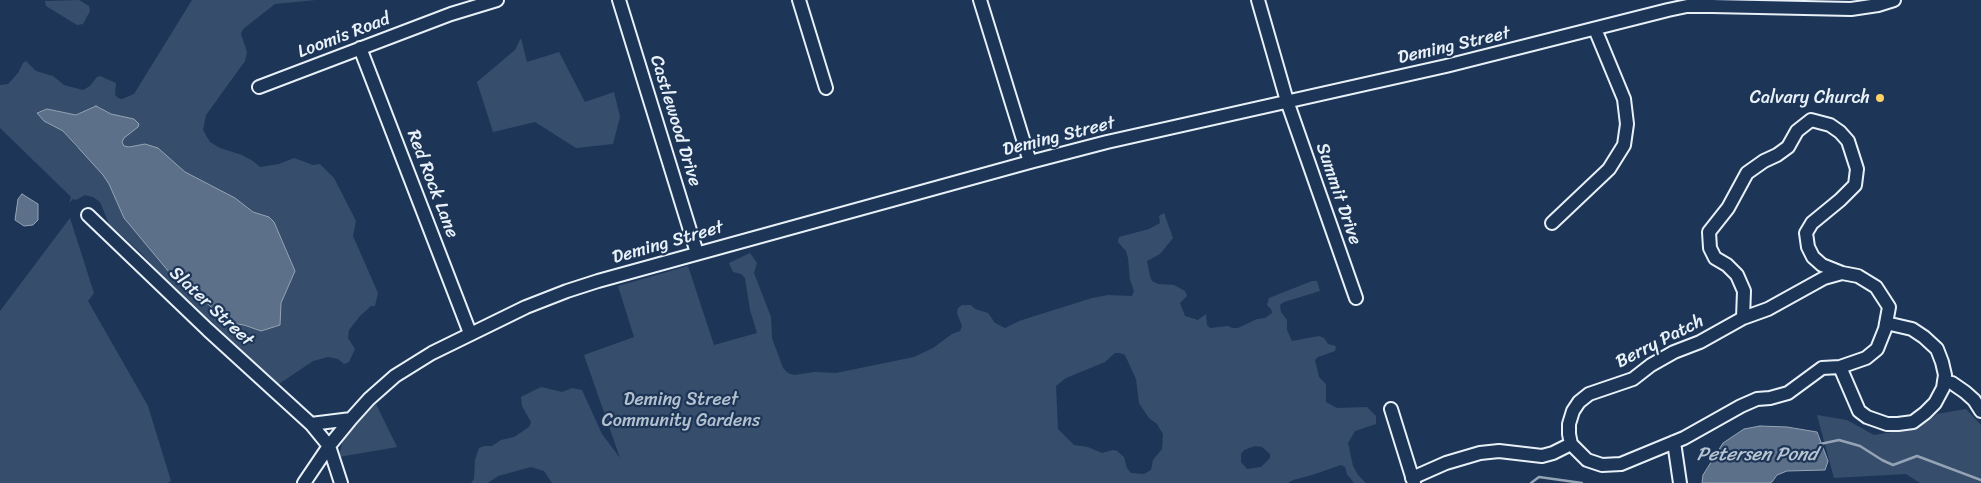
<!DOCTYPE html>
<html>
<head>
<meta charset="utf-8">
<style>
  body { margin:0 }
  canvas { display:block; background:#1d3557 }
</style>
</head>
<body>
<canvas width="1981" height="483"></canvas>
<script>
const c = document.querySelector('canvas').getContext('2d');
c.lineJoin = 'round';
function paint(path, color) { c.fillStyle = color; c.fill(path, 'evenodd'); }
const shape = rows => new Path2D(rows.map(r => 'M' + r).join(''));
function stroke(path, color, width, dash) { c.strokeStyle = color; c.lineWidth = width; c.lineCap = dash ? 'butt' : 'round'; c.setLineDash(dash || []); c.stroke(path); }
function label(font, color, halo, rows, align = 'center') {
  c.font = font + ' Sriracha,sans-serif'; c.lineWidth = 4.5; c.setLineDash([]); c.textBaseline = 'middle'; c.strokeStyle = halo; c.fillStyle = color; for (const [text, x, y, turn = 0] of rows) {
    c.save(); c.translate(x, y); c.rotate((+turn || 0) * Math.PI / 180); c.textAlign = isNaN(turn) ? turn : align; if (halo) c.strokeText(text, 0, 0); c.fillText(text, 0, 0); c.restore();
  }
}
const green = shape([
  [79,0,89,6,90,11,83,24,77,25,46,6,45,1],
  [192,0,316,0,275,4,243,29,241,34,247,52,245,61,206,115,203,130,210,142,220,148,242,155,253,161,260,167,279,164,294,158,313,165,320,164,334,178,356,221,353,236,378,293,375,306,371,306,360,316,349,330,348,338,355,349,349,362,344,364,338,359,328,357,313,361,276,386,274,384,260,367,187,304,142,254,109,224,100,202,93,197,85,195,76,200,73,199,69,203,71,197,67,193,0,128,0,85,8,84,18,73,23,63,26,61,36,71,53,76,64,85,83,90,90,86,97,77,100,76,116,83,115,95,118,98,122,99,134,94],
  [94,107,111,114,77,148,63,131,44,121,37,112,47,109,76,115,84,113],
  [521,38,527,62,559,52,585,102,614,92,620,117,613,144,576,148,535,122,493,132,477,82,515,50],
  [1164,213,1173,238,1160,254,1147,261,1150,276,1152,281,1158,284,1174,285,1185,291,1187,296,1180,303,1185,316,1198,320,1206,314,1207,325,1210,328,1228,326,1232,328,1238,328,1257,319,1265,318,1272,313,1271,309,1267,305,1269,298,1312,281,1317,281,1320,291,1284,302,1280,305,1281,312,1287,320,1287,330,1292,341,1319,336,1324,338,1328,344,1336,346,1335,351,1318,357,1315,360,1319,377,1326,384,1326,402,1337,408,1367,407,1376,416,1376,424,1355,431,1348,443,1353,466,1358,475,1366,483,1354,483,1347,474,1345,467,1341,465,1312,475,1293,480,1288,483,552,483,544,471,531,467,498,476,488,483,471,483,474,479,475,460,479,448,484,446,492,446,501,440,514,437,529,427,531,422,522,406,521,397,541,387,562,392,572,388,582,390,602,434,620,458,584,355,634,337,618,286,688,266,714,345,757,333,750,310,745,278,741,274,733,272,729,263,750,253,757,263,754,273,771,317,772,338,783,368,788,373,794,375,815,372,836,373,914,357,933,348,952,334,960,331,962,326,957,313,958,308,962,305,971,305,975,309,988,313,995,323,1005,328,1019,321,1092,298,1108,295,1132,296,1134,291,1130,280,1128,258,1126,251,1118,242,1119,237,1149,229,1160,223,1159,216],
  [1115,353,1120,353,1125,355,1136,379,1139,403,1149,418,1157,424,1163,434,1162,449,1153,460,1151,470,1144,474,1131,473,1127,468,1124,457,1117,451,1113,450,1102,453,1088,447,1074,445,1058,429,1056,386,1066,378,1105,362],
  [1255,446,1262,447,1270,454,1270,458,1261,467,1247,469,1241,462,1241,454,1244,450],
  [70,218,94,293,88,301,148,406,171,481,168,483,0,483,0,311],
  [376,404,397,447,339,457,343,438,356,422],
  [1966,409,1981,425,1981,483,1920,483,1906,474,1834,478,1817,415,1847,420,1874,435,1917,428,1937,414]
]);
const water = shape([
  [96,106,111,114,134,119,139,124,138,127,124,138,122,142,124,146,129,147,145,144,158,148,185,172,235,198,253,212,269,217,274,222,295,271,281,303,280,325,261,331,244,325,228,323,208,304,197,300,184,290,124,218,109,184,103,175,63,131,44,121,37,113,47,109,76,115,96,106],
  [22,194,38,204,38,220,33,225,24,226,15,220,18,199,22,194],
  [1760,426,1787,427,1817,432,1828,461,1825,470,1787,471,1777,475,1772,482,1769,483,1702,483,1703,475,1723,443,1744,429,1760,426]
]);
const stream = shape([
  [1820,444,1839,440,1860,446,1882,460,1893,465,1917,456,1981,480],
  [1531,483,1539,477,1582,483]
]);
const minor = shape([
  [619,0,697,253],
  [799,0,826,88],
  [980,0,1030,162],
  [1258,0,1287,101,1356,298],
  [360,48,470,333],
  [259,87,451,14,497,0],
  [88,215,208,330,311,424,329,446,341,483],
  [1552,223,1609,169,1624,145,1627,124,1624,99,1595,29],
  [1743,318,1744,291,1737,275,1727,265,1715,258,1710,248,1709,232,1728,208,1747,173,1764,161,1777,155,1788,147,1797,131,1811,120,1830,125,1840,132,1848,141,1857,169,1855,185,1840,200,1812,223,1806,233,1808,247,1813,257,1822,265,1842,273],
  [1840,367,1859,411,1867,417,1887,424,1898,424,1913,422,1925,413,1935,403,1943,388,1945,375,1942,362,1937,349,1924,337,1912,329,1886,323],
  [1944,381,1952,383,1965,392,1974,400,1981,411],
  [1391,409,1414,483],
  [311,424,351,419],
  [1674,442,1680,483],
  [1412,478,1446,463,1480,453,1499,451,1542,456,1553,453,1571,444,1587,460,1602,465,1621,464,1684,438,1741,406,1757,399,1770,398,1788,393,1822,368,1840,367,1866,358,1877,349,1885,329,1889,307,1876,287,1858,276,1842,273,1824,278,1768,309,1743,318,1700,342,1674,352,1651,365,1633,379,1589,394,1579,402,1573,411,1569,424,1569,434,1571,444],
  [304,483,329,446,351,419,369,399,395,376,432,353,526,307,567,291,598,281,1030,162,1107,142,1446,66,1668,10,1687,6,1712,6,1851,9,1878,5,1894,0]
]);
const markers = [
  [1880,98,5,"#ffd166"]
];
const streetNames = [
  ["Loomis Road",344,36,-21],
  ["Deming Street",1454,46,-13],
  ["Castlewood Drive",675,121,73],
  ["Deming Street",1059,137,-14],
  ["Red Rock Lane",432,184,69],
  ["Summit Drive",1338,194,71],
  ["Deming Street",668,243,-16],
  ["Slater Street",211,307,43],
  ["Berry Patch",1660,342,-27]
];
const poiNames = [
  ["Calvary Church",1870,98]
];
const parkNames = [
  ["Deming Street",681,400],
  ["Community Gardens",681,421]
];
const waterNames = [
  ["Petersen Pond",1757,455]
];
paint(green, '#374d6c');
paint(water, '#5d7089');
stroke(water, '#95a4b5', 1);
stroke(stream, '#95a4b5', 2.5);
stroke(minor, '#e8f1f8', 16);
stroke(minor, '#1d3557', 12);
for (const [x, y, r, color] of markers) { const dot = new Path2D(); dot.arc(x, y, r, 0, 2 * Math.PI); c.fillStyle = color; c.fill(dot); stroke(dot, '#1d3557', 2); }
label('18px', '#e8f1f8', '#1d3557', streetNames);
label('18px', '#e8f1f8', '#1d3557', poiNames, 'right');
label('18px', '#b3c0ce', '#1d3557', parkNames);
label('italic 19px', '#b7c4d1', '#1d3557', waterNames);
</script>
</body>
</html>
